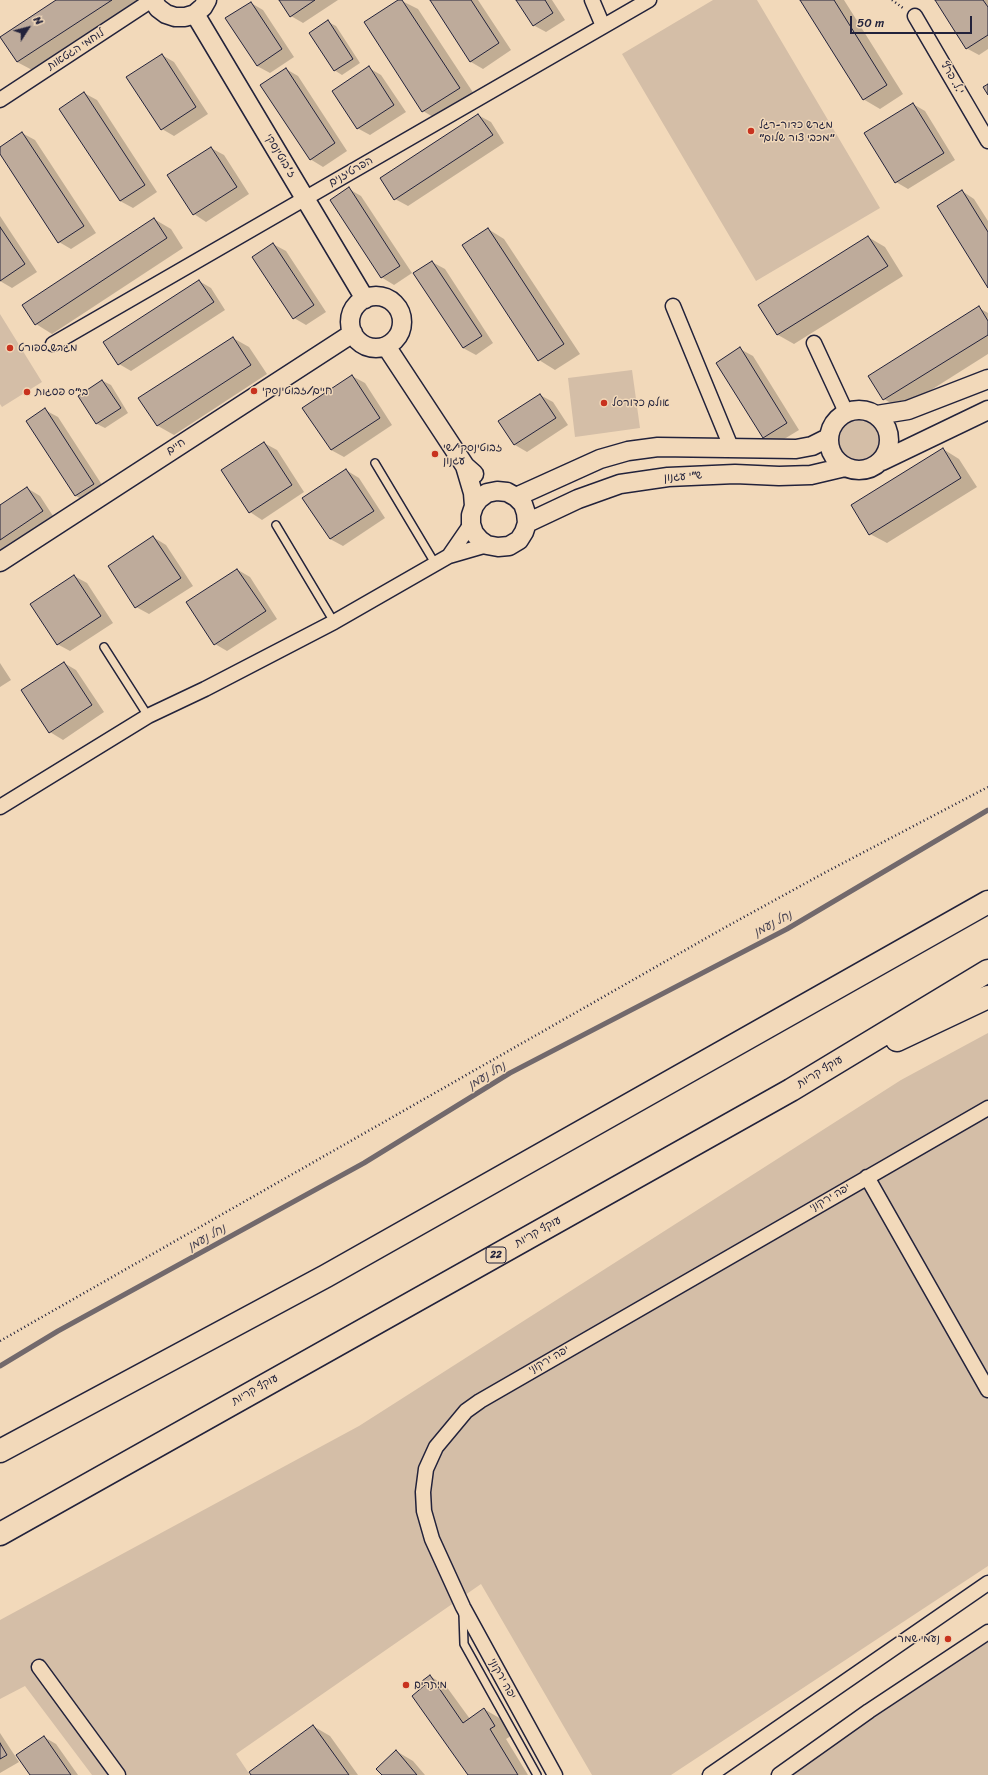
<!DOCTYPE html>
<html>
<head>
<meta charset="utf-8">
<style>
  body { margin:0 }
  #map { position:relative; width:988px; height:1775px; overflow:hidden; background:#f2d9ba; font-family:Sriracha,sans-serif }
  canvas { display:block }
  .north { position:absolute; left:8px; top:8px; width:40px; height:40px; -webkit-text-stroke:3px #f2d9ba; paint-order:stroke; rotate:54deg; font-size:11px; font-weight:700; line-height:16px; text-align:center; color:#22223b }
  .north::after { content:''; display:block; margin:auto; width:14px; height:18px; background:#22223b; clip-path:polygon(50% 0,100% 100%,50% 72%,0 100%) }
  .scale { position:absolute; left:850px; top:16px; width:122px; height:18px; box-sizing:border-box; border:2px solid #22223b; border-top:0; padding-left:5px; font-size:12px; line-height:14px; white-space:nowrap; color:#22223b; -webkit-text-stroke:3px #f2d9ba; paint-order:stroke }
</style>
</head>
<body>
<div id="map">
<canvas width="988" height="1775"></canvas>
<div class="north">N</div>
<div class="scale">50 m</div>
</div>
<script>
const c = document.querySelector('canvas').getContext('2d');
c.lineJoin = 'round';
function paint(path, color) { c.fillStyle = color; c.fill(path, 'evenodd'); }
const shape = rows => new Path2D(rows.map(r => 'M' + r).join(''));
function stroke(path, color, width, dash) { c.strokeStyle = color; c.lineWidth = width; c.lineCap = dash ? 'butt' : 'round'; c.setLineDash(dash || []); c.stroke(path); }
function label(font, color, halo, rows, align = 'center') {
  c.font = font + ' Sriracha,"Playpen Sans Hebrew",sans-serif'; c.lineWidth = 3; c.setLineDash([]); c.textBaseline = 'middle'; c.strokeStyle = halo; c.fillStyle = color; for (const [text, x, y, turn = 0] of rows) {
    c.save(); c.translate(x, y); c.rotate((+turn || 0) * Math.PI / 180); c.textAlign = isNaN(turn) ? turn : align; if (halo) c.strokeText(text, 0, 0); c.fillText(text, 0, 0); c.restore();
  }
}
const green = shape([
  [713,0,757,0,880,208,756,281,622,54],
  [0,314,42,382,2,407,0,404],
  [632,370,640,428,575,437,568,378],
  '837 439a22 22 0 1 1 44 0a22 22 0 1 1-44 0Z',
  [988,1033,988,1566,671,1775,592,1775,481,1584,236,1754,250,1775,92,1775,25,1686,0,1699,0,1620,359,1426,901,1080],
  [988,1639,988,1775,776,1775]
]);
const shadow = shape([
  [58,0,142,0,34,71,17,62],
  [280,0,338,0,303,23,291,16],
  [400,0,418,9,476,97,440,121,423,111],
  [431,0,478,0,511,50,483,69,471,62],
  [517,0,552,0,565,20,546,32,533,25],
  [801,0,844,0,903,94,880,109,863,99],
  [938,0,988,0,988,49,979,55,966,48],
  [251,3,263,10,294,57,270,73,257,66],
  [328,22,336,26,360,63,342,75,334,70],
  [162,55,174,62,208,114,174,136,162,129],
  [369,68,381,75,406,112,370,135,357,128],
  [286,69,298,76,347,151,323,167,310,159],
  [84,93,97,100,157,192,133,208,120,201],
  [913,104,925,111,955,160,908,189,896,182],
  [478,115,491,122,504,143,408,206,395,199],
  [22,133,35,140,96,233,71,249,59,242,0,152,0,148],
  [211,148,224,155,249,194,206,222,194,214,169,175],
  [349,189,361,196,412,273,394,285,381,277],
  [962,191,974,199,988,221,988,286],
  [0,216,37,272,12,288,0,281],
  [154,219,171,229,183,248,52,334,36,324],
  [488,229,504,239,580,354,555,370,539,360],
  [868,237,885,247,903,276,794,344,778,335,759,305],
  [273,244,286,251,326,312,306,325,294,318],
  [432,262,445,269,493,343,476,355,463,348,415,274],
  [199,281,211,288,225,310,131,371,119,364],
  [979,308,988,313,988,354,901,409,884,399],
  [233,338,249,347,267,374,174,435,158,426,140,399],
  [740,349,753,356,799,430,776,444,764,437],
  [352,376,365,383,392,425,344,457,331,450],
  [103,381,111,385,128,413,105,428,97,424,79,396],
  [540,395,553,402,568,425,527,452,515,445,499,422],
  [45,410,58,417,106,491,88,503,76,496,27,421],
  [264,443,277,450,304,492,262,520,250,512,222,471],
  [943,449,959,459,977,487,887,543,870,534],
  [346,470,359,478,385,518,343,546,330,539],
  [27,488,40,496,55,519,0,555,0,506],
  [153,537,166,545,193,586,149,614,136,607],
  [238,570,250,577,277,619,227,651,215,644],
  [74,576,87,583,113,623,70,651,57,644],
  [0,663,11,680,0,687],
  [64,663,76,670,104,712,63,740,50,732,23,690],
  [430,1676,446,1686,470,1719,484,1709,501,1719,511,1736,506,1739,528,1775,469,1775,426,1685],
  [313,1726,330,1736,358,1775,253,1775],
  [0,1733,19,1762,0,1773],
  [44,1737,56,1744,78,1775,32,1775],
  [396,1751,413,1761,425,1775,383,1775]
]);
const stream = shape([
  [0,1366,58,1331,364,1163,510,1073,787,929,988,810]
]);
const building = shape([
  [56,0,112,0,17,62,0,37,56,0],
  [279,0,315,0,290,17,279,0],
  [398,0,402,0,460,88,422,112,364,22,398,0],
  [430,0,471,0,499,43,470,62,430,0],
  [516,0,545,0,553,13,533,26,516,0],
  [800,0,834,0,887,85,863,100,800,0],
  [935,0,983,0,988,7,988,35,966,49,935,0],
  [251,2,282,49,257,66,225,18,251,2],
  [328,20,353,59,334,71,309,33,328,20],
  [162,54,196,107,161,130,126,77,162,54],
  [369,66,394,105,357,129,332,91,369,66],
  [286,68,335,143,310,160,260,85,286,68],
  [988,84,988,95,983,87,988,84],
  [84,92,145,185,120,201,59,109,84,92],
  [913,103,944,153,895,183,864,133,913,103],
  [478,114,493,135,394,200,380,178,478,114],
  [22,132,84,226,58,243,0,154,0,147,22,132],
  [211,147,237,187,193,215,167,175,211,147],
  [349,187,400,266,381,278,330,200,349,187],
  [962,190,988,232,988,288,937,206,962,190],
  [154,218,167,238,35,325,22,305,154,218],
  [0,227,25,264,0,281,0,227],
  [488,228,564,344,538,361,462,245,488,228],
  [868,236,888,266,777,335,758,305,868,236],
  [273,243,314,305,293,319,252,257,273,243],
  [432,261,482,336,463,348,413,273,432,261],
  [199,280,214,302,118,365,103,342,199,280],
  [979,306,988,321,988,335,883,400,868,376,979,306],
  [233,337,251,365,157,426,138,398,233,337],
  [740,347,787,423,763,438,716,363,740,347],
  [352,375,380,418,331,450,302,408,352,375],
  [102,380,121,408,96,424,78,396,102,380],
  [540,394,556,418,514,445,498,421,540,394],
  [45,408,94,484,75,496,26,421,45,408],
  [264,442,292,485,249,513,221,470,264,442],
  [943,448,961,478,869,535,851,505,943,448],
  [346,469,374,511,330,539,302,498,346,469],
  [27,487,43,511,0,540,0,505,27,487],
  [153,536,181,578,135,608,108,566,153,536],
  [237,569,266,611,214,645,186,602,237,569],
  [74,575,101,616,57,645,30,604,74,575],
  [64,662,92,705,49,733,21,690,64,662],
  [430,1675,463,1723,484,1708,495,1726,490,1729,518,1775,468,1775,412,1696,425,1685,422,1681,430,1675],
  [313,1725,349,1775,251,1775,249,1772,313,1725],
  [44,1736,71,1775,30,1775,16,1755,44,1736],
  [0,1743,7,1755,0,1759,0,1743],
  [396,1750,417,1775,382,1775,376,1769,396,1750]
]);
const path = shape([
  [892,0,903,8],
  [0,1341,724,928,826,872,988,787]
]);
const service = shape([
  [375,463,436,565],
  [276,525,334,622],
  [104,647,148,716],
  [463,1614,464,1644,537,1775]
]);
const minor = shape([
  [592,0,603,26],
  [915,16,988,141],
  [0,100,152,0],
  [673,306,731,447],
  [814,343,846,412],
  [53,344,649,0],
  [449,556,471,524],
  [0,807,148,716,205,689,334,622,449,556,487,545],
  [867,1177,988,1390],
  [39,1667,118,1775],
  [555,1775,463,1607,432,1539,424,1511,423,1492,426,1469,436,1447,466,1411,480,1401,988,1108],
  [710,1775,988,1583],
  [779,1775,869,1711,988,1632]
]);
const tertiary = shape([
  [153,0,158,8,166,14,175,17,185,17,195,14,203,7,207,0],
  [195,14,365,299],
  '350 322a26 26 0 1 1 52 0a26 26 0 1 1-52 0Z',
  [386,346,465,466,474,474],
  '829 440a30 30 0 1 1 60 0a30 30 0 1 1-60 0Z',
  [877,415,908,410,988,379],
  [882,461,988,410],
  [465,466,473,493,474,506,471,515,471,524,474,533,480,540,487,545,498,547,509,546,519,540,524,532,527,523,526,513,523,504,516,497,507,492,497,491,487,493,479,499,474,506],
  [516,497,600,459,628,451,658,447,796,449,812,446,828,438],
  [527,523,578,499,620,484,668,477,735,474,779,476,811,475,845,467],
  [0,562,353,333]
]);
const motorway = shape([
  [897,1040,988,997],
  [0,1451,326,1276,988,902],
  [0,1534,791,1090,988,971]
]);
const markers = [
  [751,131,4,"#c8321e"],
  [10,348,4,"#c8321e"],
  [254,391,4,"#c8321e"],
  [27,392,4,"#c8321e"],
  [604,403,4,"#c8321e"],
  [435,454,4,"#c8321e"],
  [948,1639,4,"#c8321e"],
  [406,1685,4,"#c8321e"]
];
const shields = [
  [496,1255,20]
];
const shieldNames = [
  ["22",496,1255]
];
const streetNames = [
  ["לוחמי הגטאות",76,50,-33],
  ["י.ל. פרץ",952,78,60],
  ["ז'בוטינסקי",280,156,59],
  ["הפרטיזנים",351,172,-30],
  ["חיים",176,447,-33],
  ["ש\"י עגנון",683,477,-4],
  ["עוקף קריות",820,1072,-31],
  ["יפה ירקוני",830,1198,-30],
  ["עוקף קריות",538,1232,-29],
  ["יפה ירקוני",549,1360,-30],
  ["עוקף קריות",255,1390,-29],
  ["יפה ירקוני",502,1679,61]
];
const poiNames = [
  ["מגרש כדור-רגל",759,125],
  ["\"מכבי צור שלום\"",759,138],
  ["מגרש ספורט",18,348],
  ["חיים/זבוטינסקי",262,391],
  ["בי\"ס פסגות",35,392],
  ["אולם כדורסל",612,403],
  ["זבוטינסקי/שי",443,448],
  ["עגנון",443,461],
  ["נעמי שמר",940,1639,"right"],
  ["מיתרים",414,1685]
];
const waterNames = [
  ["נחל נעמן",773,924,-28],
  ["נחל נעמן",487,1076,-31],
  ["נחל נעמן",207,1238,-29]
];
paint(green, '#d4bea7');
paint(shadow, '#0003');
stroke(stream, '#72696c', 5);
paint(building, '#beab9b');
stroke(building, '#22223b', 1);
stroke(service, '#22223b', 10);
stroke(minor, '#22223b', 17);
stroke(tertiary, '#22223b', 21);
stroke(motorway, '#22223b', 25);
stroke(path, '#22223b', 2.5, [1, 3]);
stroke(service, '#f2d9ba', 7);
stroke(minor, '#f2d9ba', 14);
stroke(tertiary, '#f2d9ba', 18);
stroke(motorway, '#f2d9ba', 22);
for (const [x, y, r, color] of markers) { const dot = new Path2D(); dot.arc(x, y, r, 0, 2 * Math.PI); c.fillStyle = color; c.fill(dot); stroke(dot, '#f2d9ba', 1.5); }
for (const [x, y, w] of shields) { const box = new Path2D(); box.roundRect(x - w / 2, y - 8, w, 16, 3); c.fillStyle = '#f2d9ba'; c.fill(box); stroke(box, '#22223b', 1); }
label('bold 10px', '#22223b', null, shieldNames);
label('11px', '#22223b', '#f2d9ba', streetNames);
label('11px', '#22223b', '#f2d9ba', poiNames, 'left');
label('italic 12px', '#4a4554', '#f2d9ba', waterNames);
</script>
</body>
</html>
